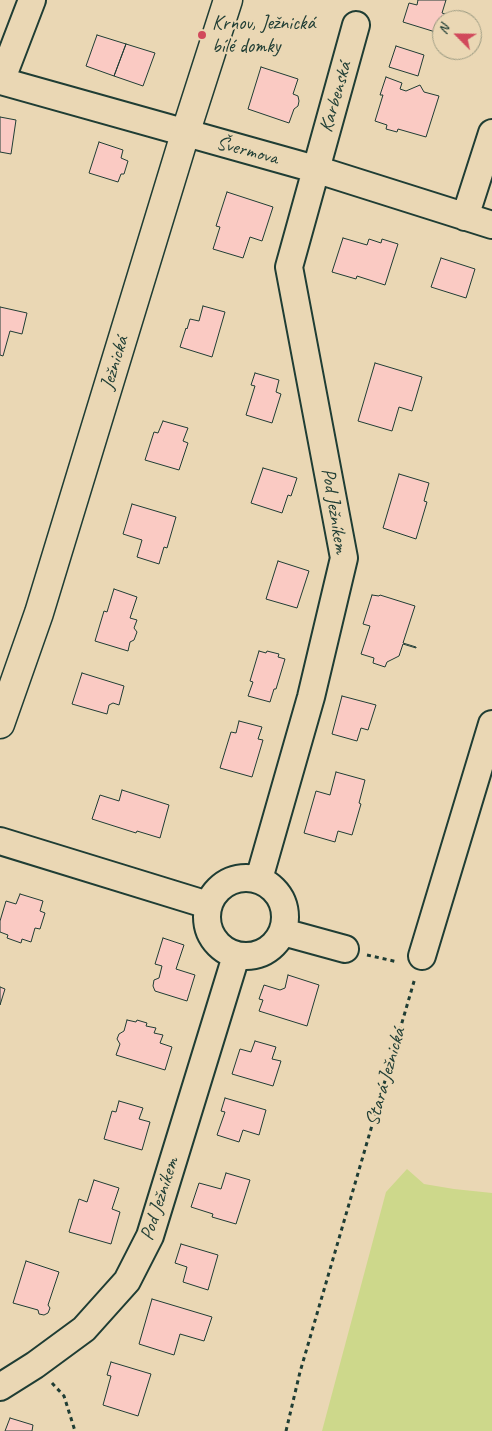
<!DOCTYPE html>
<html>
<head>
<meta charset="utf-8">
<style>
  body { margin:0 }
  #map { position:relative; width:492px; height:1431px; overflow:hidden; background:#ead7b4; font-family:Caveat,sans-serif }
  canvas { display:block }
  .north { position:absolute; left:432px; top:10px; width:50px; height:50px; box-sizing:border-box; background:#ead7b4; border:1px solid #999981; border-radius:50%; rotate:293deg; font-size:14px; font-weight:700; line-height:20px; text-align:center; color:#1f3d34 }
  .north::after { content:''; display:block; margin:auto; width:18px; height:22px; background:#d1495b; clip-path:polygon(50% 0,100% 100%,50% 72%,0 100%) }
</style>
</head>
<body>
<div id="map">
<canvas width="492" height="1431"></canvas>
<div class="north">N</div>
</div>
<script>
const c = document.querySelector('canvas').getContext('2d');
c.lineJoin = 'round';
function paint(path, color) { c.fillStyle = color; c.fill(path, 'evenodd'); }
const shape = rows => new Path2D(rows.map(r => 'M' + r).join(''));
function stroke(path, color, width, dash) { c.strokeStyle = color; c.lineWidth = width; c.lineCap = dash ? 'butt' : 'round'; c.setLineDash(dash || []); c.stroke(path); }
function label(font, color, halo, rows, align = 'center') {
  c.font = font + ' Caveat,sans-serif'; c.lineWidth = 4.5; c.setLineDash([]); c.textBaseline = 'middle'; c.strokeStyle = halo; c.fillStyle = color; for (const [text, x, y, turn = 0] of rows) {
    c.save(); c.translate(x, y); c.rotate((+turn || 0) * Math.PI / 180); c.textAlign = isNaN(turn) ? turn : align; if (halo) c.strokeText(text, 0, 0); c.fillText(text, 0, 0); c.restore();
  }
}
const green = shape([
  [407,1169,424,1184,454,1189,492,1193,492,1431,322,1431,386,1192]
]);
const building = shape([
  [418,0,446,0,442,13,461,19,461,20,442,20,442,34,403,22,409,3,417,5,418,0],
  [97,35,126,44,114,76,86,66,97,35],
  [126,44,155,53,143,86,114,76,126,44],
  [396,46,424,55,418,76,389,67,396,46],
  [261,67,298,79,293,94,298,96,299,101,298,106,294,109,289,123,248,109,261,67],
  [386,77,402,83,400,89,406,91,420,85,424,92,439,96,426,137,398,129,397,132,386,129,387,125,375,121,383,95,380,95,386,77],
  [0,117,16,120,11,154,0,152,0,117],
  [99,142,123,150,121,158,128,161,124,174,121,174,118,182,89,173,99,142],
  [227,192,273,207,262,241,250,237,243,258,213,249,220,227,216,226,227,192],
  [343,238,367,245,369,239,381,243,382,239,398,244,385,285,357,276,356,279,332,272,343,238],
  [441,258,475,269,466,298,431,287,441,258],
  [203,306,225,312,212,357,180,347,186,328,187,329,190,319,199,321,203,306],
  [0,307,27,313,22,334,10,331,3,356,0,355,0,307],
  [375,363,422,377,412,411,399,407,392,431,358,421,375,363],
  [255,373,279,380,276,392,281,394,272,423,246,415,255,386,251,385,255,373],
  [163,421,188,428,183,441,188,443,179,470,145,460,154,432,158,433,163,421],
  [263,468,297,478,291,496,288,495,282,513,251,503,263,468],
  [399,474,429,483,424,501,427,502,416,539,383,528,399,474],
  [132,504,176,517,167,548,164,547,159,564,137,557,142,540,123,534,132,504],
  [278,561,309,571,297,608,266,599,278,561],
  [114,589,137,597,130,618,137,620,134,628,137,632,134,640,130,642,128,651,95,641,104,611,107,612,114,589],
  [372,595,379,596,380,595,415,606,403,643,416,647,416,648,403,644,399,656,387,662,385,667,373,663,374,658,361,654,370,626,363,624,372,595],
  [259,651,266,653,267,651,279,654,278,657,285,659,276,689,274,689,270,702,248,696,253,682,250,681,259,651],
  [82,673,124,686,119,705,113,703,109,705,107,714,72,704,82,673],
  [342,696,376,705,368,730,361,728,357,741,332,734,342,696],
  [239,721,262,727,258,739,263,740,252,777,220,768,231,732,236,733,239,721],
  [336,772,365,780,359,803,361,804,352,835,338,831,335,842,304,833,316,791,330,795,336,772],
  [122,790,169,805,160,838,137,831,136,833,92,819,100,795,119,801,122,790],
  [20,894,43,901,40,911,45,913,40,929,35,928,31,942,22,939,21,943,7,938,8,935,0,932,0,921,6,901,16,904,20,894],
  [163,938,184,945,176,969,195,975,187,1001,155,991,153,986,154,980,159,978,162,966,155,964,163,938],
  [288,975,319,985,307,1026,259,1011,263,1000,259,999,264,985,280,990,285,988,288,975],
  [0,987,5,989,0,1005,0,987],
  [127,1020,136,1022,137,1020,147,1023,146,1026,156,1028,154,1033,163,1035,160,1043,172,1047,165,1070,116,1055,120,1044,117,1039,119,1034,124,1031,127,1020],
  [255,1041,276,1047,272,1059,281,1061,273,1086,232,1074,240,1049,251,1052,255,1041],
  [225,1098,266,1110,259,1135,243,1130,239,1142,217,1135,225,1112,221,1111,225,1098],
  [119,1101,143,1108,139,1119,150,1122,142,1150,104,1139,112,1111,116,1112,119,1101],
  [226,1173,250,1180,236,1224,212,1217,213,1214,191,1207,199,1183,221,1189,226,1173],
  [94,1180,119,1188,112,1209,120,1212,111,1244,69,1232,79,1199,87,1202,94,1180],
  [181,1244,218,1255,208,1290,183,1282,187,1267,175,1263,181,1244],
  [26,1261,59,1272,48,1305,50,1308,48,1313,44,1315,39,1314,38,1310,13,1303,26,1261],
  [152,1299,212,1317,204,1341,180,1334,174,1355,139,1344,152,1299],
  [111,1362,151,1374,138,1416,103,1405,111,1376,107,1375,111,1362],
  [10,1418,33,1425,32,1431,5,1431,10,1418]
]);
const path = shape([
  [367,955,398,962],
  [52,1383,64,1396,75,1431],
  [286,1431,300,1372,415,978]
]);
const minor = shape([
  [32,0,1,81,315,169,492,225],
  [465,217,492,133],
  [0,841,208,905],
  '207 917a39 39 0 1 1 78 0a39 39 0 1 1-78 0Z',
  [259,879,311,697,344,558,289,267,356,25],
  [283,932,345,949],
  [422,956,492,724],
  [0,1387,35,1365,84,1329,127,1281,150,1236,236,956]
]);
const tertiary = shape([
  [0,724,39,613,185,134,228,0]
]);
const markers = [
  [202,35,5,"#d1495b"]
];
const poiNames = [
  ["Krnov, Ježnická",212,24],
  ["bílé domky",212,47]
];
const streetNames = [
  ["Karbenská",336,97,-74],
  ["Švermova",247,151,15],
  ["Ježnická",115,363,-73],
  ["Pod Ježníkem",334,511,81],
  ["Stará Ježnická",386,1077,-74],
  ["Pod Ježníkem",160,1199,-72]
];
paint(green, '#cdd88b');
paint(building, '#facac3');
stroke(building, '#1f3d34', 1);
stroke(minor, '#1f3d34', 30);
stroke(tertiary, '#1f3d34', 31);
stroke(path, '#1f3d34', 3, [4, 4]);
stroke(minor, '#ead7b4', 26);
stroke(tertiary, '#ead7b4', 28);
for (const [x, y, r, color] of markers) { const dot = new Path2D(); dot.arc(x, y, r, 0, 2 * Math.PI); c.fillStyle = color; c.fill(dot); stroke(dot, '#ead7b4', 2); }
label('20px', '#1f3d34', '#ead7b4', poiNames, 'left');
label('20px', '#1f3d34', '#ead7b4', streetNames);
</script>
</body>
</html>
